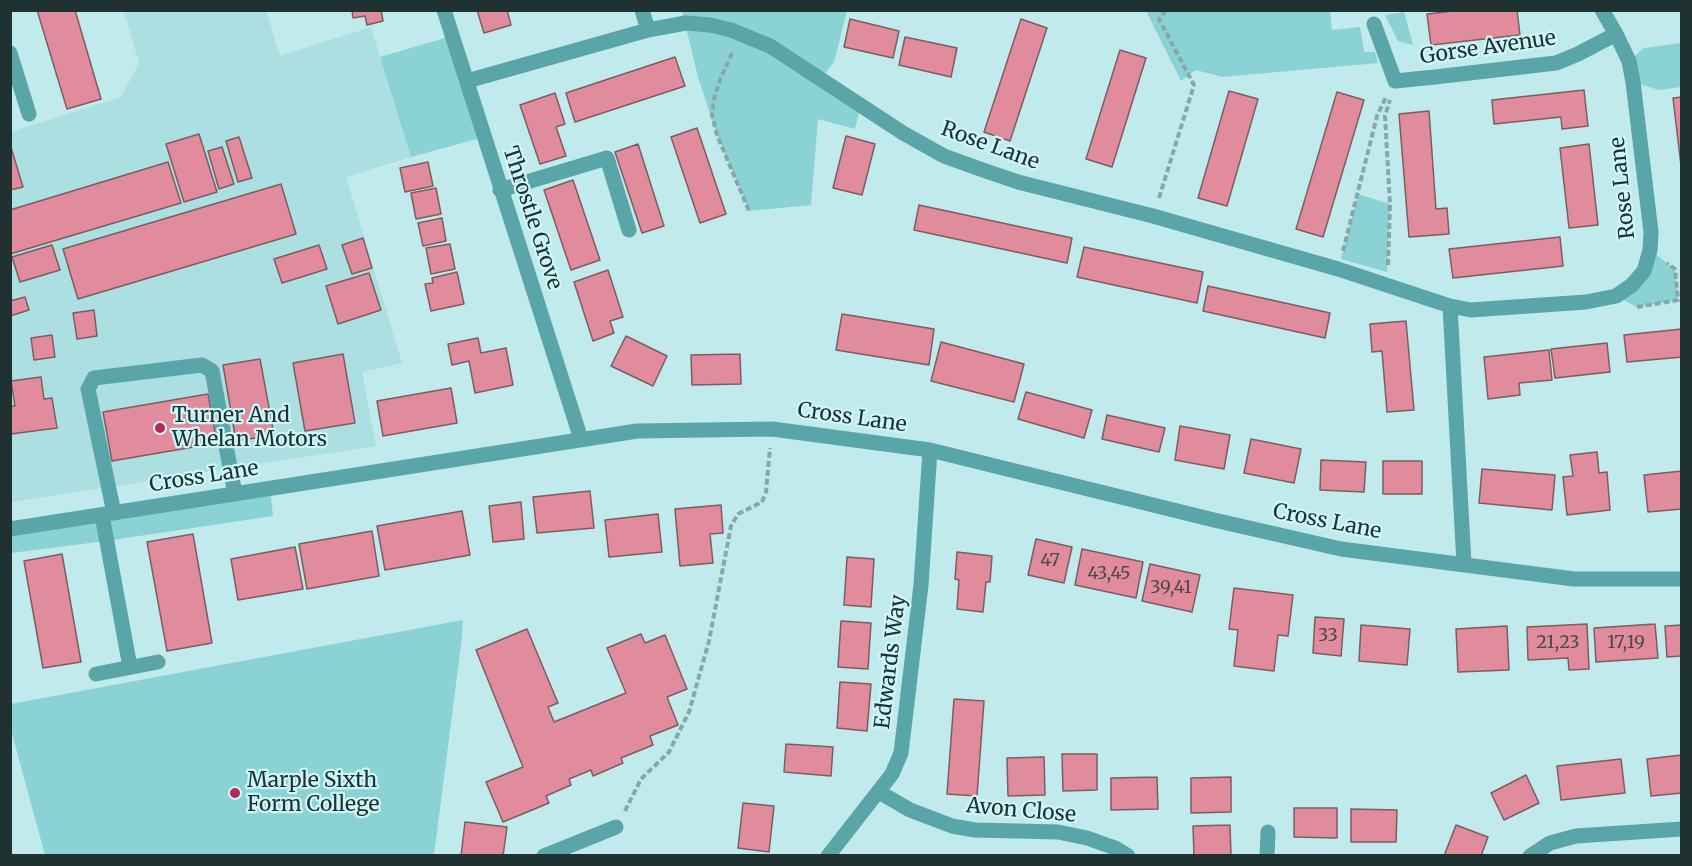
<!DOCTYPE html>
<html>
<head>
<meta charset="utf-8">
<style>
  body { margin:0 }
  #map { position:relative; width:1692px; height:866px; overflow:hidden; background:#c0eaeb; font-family:Merriweather,serif }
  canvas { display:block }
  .frame { position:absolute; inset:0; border:12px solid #203131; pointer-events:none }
</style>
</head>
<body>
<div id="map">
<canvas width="1692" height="866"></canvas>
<div class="frame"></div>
</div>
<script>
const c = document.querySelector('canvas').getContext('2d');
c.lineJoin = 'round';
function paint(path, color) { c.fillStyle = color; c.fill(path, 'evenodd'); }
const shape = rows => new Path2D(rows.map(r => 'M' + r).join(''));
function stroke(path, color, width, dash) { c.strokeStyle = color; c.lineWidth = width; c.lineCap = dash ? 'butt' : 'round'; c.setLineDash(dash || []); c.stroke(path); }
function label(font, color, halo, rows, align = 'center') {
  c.font = font + ' Merriweather,serif'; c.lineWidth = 4.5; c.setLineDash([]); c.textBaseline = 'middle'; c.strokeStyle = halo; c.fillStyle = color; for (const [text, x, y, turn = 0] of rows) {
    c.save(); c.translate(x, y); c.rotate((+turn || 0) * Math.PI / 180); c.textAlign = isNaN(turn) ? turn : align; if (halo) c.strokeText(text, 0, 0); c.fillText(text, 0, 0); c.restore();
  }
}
const built = shape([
  [124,11,266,11,280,56,371,27,411,157,346,177,402,363,362,372,376,446,11,502,11,132,121,97,139,63]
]);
const green = shape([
  [682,11,847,11,834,62,821,79,861,105,855,129,818,119,811,205,749,211,717,135,698,77],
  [1146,11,1330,11,1332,30,1360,27,1364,52,1375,52,1378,63,1222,77,1196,70,1181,81],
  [1404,12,1413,45,1398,41,1385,15],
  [452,36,484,137,411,157,380,57],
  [1681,43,1681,87,1659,90,1633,82,1629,61,1644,48],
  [1358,194,1390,204,1387,272,1341,259],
  [1650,250,1675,269,1678,300,1637,307,1616,296,1632,285],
  [270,488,273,516,106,541,11,553,10,529],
  [463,620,462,637,434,855,45,855,11,730,11,704]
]);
const building = shape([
  [37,10,75,10,101,99,67,109,37,10],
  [352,10,381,10,383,21,367,25,365,16,353,18,352,10],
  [477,10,507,10,511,25,484,33,477,10],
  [1462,10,1517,10,1520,35,1431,45,1427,14,1462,10],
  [850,19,899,31,893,58,844,47,850,19],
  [1021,19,1047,28,1010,141,984,132,1021,19],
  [905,37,957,48,951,77,899,65,905,37],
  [1120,50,1146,58,1112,167,1086,159,1120,50],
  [675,57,685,86,575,122,566,93,675,57],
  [1584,90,1588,126,1562,129,1561,117,1494,124,1492,100,1584,90],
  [1229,91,1258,99,1227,206,1198,198,1229,91],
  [1337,92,1364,100,1323,237,1296,229,1337,92],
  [555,93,565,124,556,127,566,156,540,164,520,105,555,93],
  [1682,97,1682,174,1673,98,1682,97],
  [1429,111,1436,209,1447,208,1449,234,1409,237,1399,114,1429,111],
  [697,128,726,214,700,223,671,137,697,128],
  [199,134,217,192,184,202,166,144,199,134],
  [846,136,875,144,862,195,833,188,846,136],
  [239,137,252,178,238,182,226,141,239,137],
  [10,144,23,187,10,190,10,144],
  [638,144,664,226,642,233,615,152,638,144],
  [1589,144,1598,225,1569,228,1560,148,1589,144],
  [222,147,234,184,219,189,208,151,222,147],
  [168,162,181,203,10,254,10,210,168,162],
  [428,162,433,186,405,192,400,168,428,162],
  [573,180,600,260,571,270,544,190,573,180],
  [281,184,296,234,78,299,63,249,281,184],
  [436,188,441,214,416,219,411,193,436,188],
  [919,205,1072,238,1067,263,914,230,919,205],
  [442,218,446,241,423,246,418,223,442,218],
  [1560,237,1563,266,1453,278,1449,249,1560,237],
  [363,238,372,268,352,274,342,245,363,238],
  [450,244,455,269,431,274,426,248,450,244],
  [52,245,60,270,20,282,12,257,52,245],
  [319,245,327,269,282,283,274,259,319,245],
  [1084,247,1203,272,1197,303,1077,277,1084,247],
  [608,270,623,317,610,321,614,333,593,341,574,282,608,270],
  [457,272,464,304,431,311,425,284,433,283,432,278,457,272],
  [369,273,381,310,338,324,326,286,369,273],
  [1208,286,1330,313,1325,338,1203,311,1208,286],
  [25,297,29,310,10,316,10,301,25,297],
  [94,310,97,336,77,339,73,313,94,310],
  [842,314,934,329,929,365,836,350,842,314],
  [1406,321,1414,410,1387,412,1382,351,1372,352,1370,324,1406,321],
  [1682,329,1682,357,1627,362,1624,335,1682,329],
  [52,335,55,357,34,360,31,338,52,335],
  [626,336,667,356,653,386,611,366,626,336],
  [478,338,481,353,506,348,513,385,475,393,469,361,452,365,448,344,478,338],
  [941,342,1024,364,1014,402,931,381,941,342],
  [1607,343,1610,372,1555,378,1551,349,1607,343],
  [1549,350,1552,380,1519,383,1520,395,1488,399,1484,357,1549,350],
  [343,354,355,423,305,431,293,363,343,354],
  [740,354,741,384,692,385,691,355,740,354],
  [260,359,274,435,236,441,223,365,260,359],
  [41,377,44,399,52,398,57,428,11,434,10,406,15,406,11,381,41,377],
  [451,388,457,423,383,436,377,401,451,388],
  [1026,392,1092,410,1084,438,1018,419,1026,392],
  [208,394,217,443,112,461,103,412,208,394],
  [1107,415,1165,428,1159,452,1102,439,1107,415],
  [1180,426,1230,435,1224,469,1175,460,1180,426],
  [1251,439,1301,449,1294,483,1244,473,1251,439],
  [1597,452,1599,473,1607,472,1610,510,1567,515,1563,477,1573,476,1570,455,1597,452],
  [1321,460,1366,462,1364,492,1320,490,1321,460],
  [1383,461,1422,461,1422,494,1383,494,1383,461],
  [1482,469,1555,475,1552,510,1479,503,1482,469],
  [1682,471,1682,509,1648,512,1644,475,1682,471],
  [590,491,594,528,537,533,533,497,590,491],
  [521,502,524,539,493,542,489,506,521,502],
  [721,505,723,533,710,534,713,563,680,566,675,509,721,505],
  [462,511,470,555,385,570,377,526,462,511],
  [658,514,662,552,609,557,605,520,658,514],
  [372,531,379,576,307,589,299,544,372,531],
  [193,534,212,643,167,651,147,542,193,534],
  [1036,539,1072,547,1064,583,1028,575,1036,539],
  [295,547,303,589,238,600,231,559,295,547],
  [1082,549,1143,562,1136,598,1075,585,1082,549],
  [957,552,992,556,990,582,986,582,983,612,957,609,959,580,955,579,957,552],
  [62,554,81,662,43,668,24,561,62,554],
  [847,557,874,559,871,607,844,605,847,557],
  [1150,564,1200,575,1192,612,1142,601,1150,564],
  [1234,588,1293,595,1288,636,1278,635,1274,671,1234,666,1238,630,1229,629,1234,588],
  [1315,617,1344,619,1341,656,1313,653,1315,617],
  [841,621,871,623,868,669,838,667,841,621],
  [1587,624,1589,669,1569,670,1568,658,1528,660,1527,627,1587,624],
  [1655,624,1658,658,1596,662,1594,628,1655,624],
  [1361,625,1410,629,1407,665,1359,661,1361,625],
  [1682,625,1682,656,1667,657,1665,626,1682,625],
  [1507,626,1509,670,1458,672,1456,629,1507,626],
  [527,629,558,703,548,707,554,722,626,693,607,648,641,634,645,643,665,635,687,689,667,697,678,725,650,736,653,745,621,758,623,763,593,776,591,770,569,779,571,785,546,796,549,803,503,822,486,782,523,767,476,650,527,629],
  [840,682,871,684,867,731,837,728,840,682],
  [954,699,984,701,977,796,947,794,954,699],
  [786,744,833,747,831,776,784,772,786,744],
  [1062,754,1097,754,1097,790,1063,791,1062,754],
  [1682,755,1682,793,1651,796,1647,759,1682,755],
  [1044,757,1045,795,1008,796,1007,758,1044,757],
  [1621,759,1625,793,1561,800,1557,766,1621,759],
  [1526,775,1539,803,1504,820,1491,793,1526,775],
  [1157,777,1158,809,1111,810,1111,778,1157,777],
  [1231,777,1231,812,1191,813,1191,778,1231,777],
  [743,803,774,806,769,852,738,848,743,803],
  [1294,808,1337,808,1337,838,1294,837,1294,808],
  [1351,809,1397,810,1396,842,1351,842,1351,809],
  [465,822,507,827,503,856,461,856,465,822],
  [1230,825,1231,856,1194,856,1193,826,1230,825],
  [1456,825,1488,837,1481,856,1444,856,1456,825]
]);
const path = shape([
  [732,53,720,80,714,99,712,115,717,135,749,211],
  [1159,198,1194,85,1159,19,1166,10],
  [1343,251,1377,116,1386,97],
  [1388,265,1390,204,1385,116,1390,100],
  [1637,307,1678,300,1675,269,1667,263],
  [625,811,641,779,669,752,689,712,709,641,731,526,738,514,762,502,766,492,770,448]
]);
const minor = shape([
  [444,10,581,439],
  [642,10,648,30],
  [1374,24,1395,81,1435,77,1556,63,1578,54,1616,34],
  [10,53,29,114],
  [467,81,648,30,686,23,710,25,731,30,770,46,903,133,944,156,980,169,1018,182,1153,216,1338,269,1450,306,1471,310,1586,302,1616,296,1632,285,1644,271,1650,250,1651,232,1633,82,1629,61,1616,34,1602,10],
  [500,190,607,158,629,230],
  [1450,306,1464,564],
  [114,513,88,389,94,378,202,365,212,371,235,494],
  [102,515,130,667],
  [10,529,637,431,772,429,930,450,1214,520,1341,549,1574,579,1682,579],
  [96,674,158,662],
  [879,792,910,810,952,826,975,830,1058,832,1087,838,1115,848,1128,856],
  [544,856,616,827],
  [828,856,892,774,901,753,921,585,930,450],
  [1267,856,1268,832],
  [1530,856,1550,843,1576,836,1682,829]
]);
const markers = [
  [160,428,6,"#b82856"],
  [235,793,6,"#b82856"]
];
const numberNames = [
  ["47",1050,561],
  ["43,45",1109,574],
  ["39,41",1171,588],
  ["33",1328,636],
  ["21,23",1558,643],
  ["17,19",1626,643]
];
const streetNames = [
  ["Gorse Avenue",1488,48,-8],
  ["Rose Lane",990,146,20],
  ["Rose Lane",1623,188,-96],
  ["Throstle Grove",532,218,72],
  ["Cross Lane",852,418,8],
  ["Cross Lane",204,477,-9],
  ["Cross Lane",1327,522,11],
  ["Edwards Way",891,662,-83],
  ["Avon Close",1021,811,5]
];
const poiNames = [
  ["Turner And",172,416],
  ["Whelan Motors",172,440],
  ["Marple Sixth",247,781],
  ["Form College",247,805]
];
paint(built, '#acdfe1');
paint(green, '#8bd2d5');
paint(building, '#e18c9c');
stroke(building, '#7d5c62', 1.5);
stroke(path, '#87a8a9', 4, [6, 3]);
stroke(minor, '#5aa5a8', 15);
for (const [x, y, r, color] of markers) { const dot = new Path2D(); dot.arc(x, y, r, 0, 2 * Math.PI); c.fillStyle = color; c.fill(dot); stroke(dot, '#cdf7f9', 2); }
label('18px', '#50484c', null, numberNames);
label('21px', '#203131', '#cdf7f9', streetNames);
label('21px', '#203131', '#cdf7f9', poiNames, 'left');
</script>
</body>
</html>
